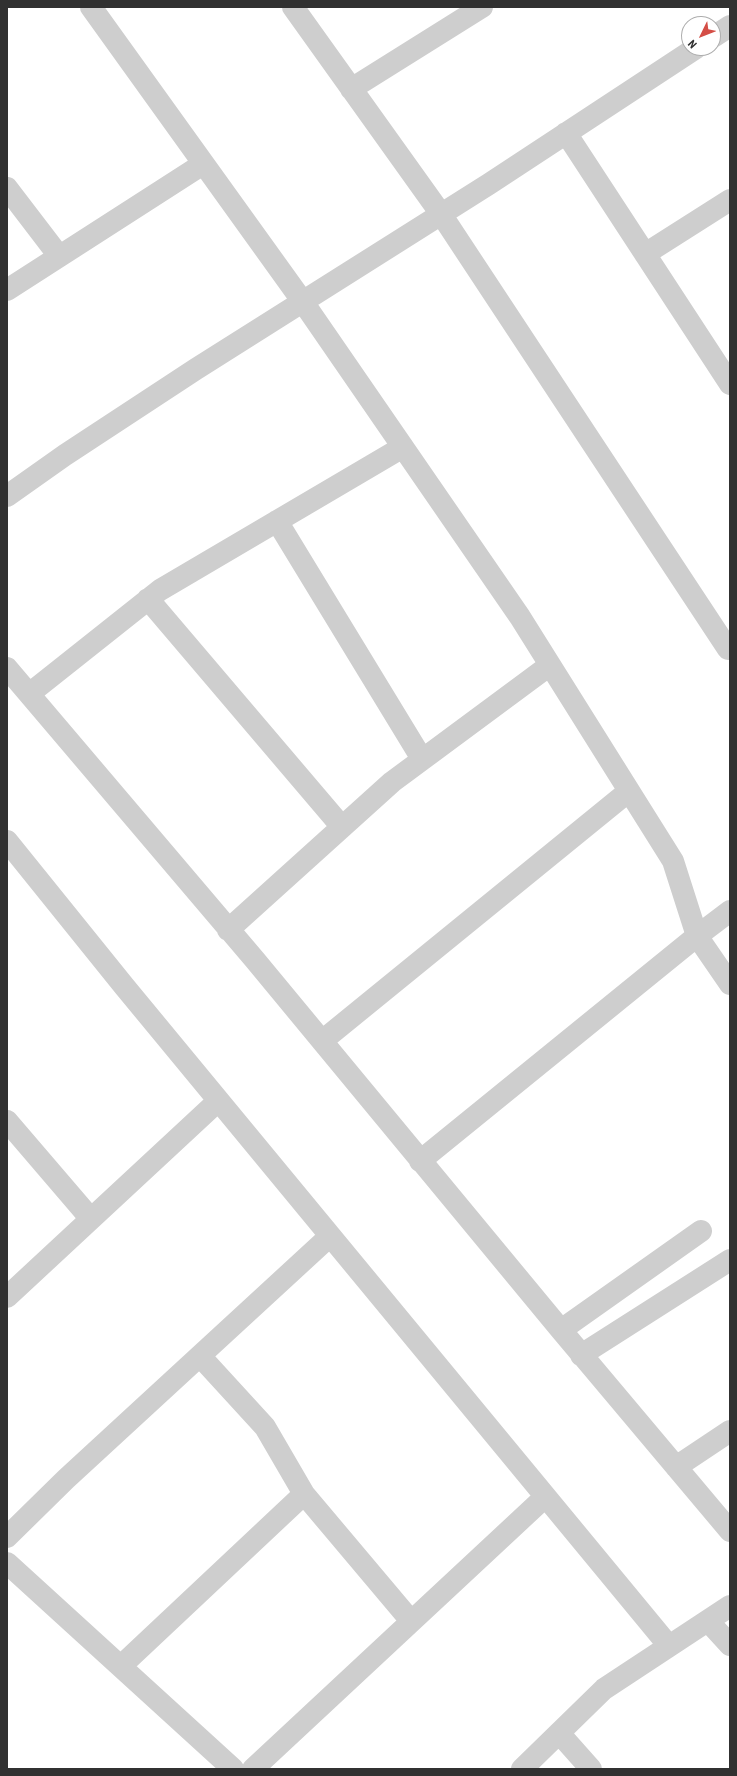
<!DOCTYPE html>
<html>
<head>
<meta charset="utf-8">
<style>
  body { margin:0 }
  #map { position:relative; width:737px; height:1776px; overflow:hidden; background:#fff; font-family:"Roboto Condensed",sans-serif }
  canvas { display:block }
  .frame { position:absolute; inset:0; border:8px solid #313131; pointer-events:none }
  .north { position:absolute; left:681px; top:16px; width:40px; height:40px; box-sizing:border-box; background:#fff; border:1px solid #adadad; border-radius:50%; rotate:227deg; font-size:11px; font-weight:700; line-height:16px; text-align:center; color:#313131 }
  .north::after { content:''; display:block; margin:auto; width:14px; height:18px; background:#d44e46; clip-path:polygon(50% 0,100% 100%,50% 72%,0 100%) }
</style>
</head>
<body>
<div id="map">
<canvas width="737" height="1776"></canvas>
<div class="frame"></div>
<div class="north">N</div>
</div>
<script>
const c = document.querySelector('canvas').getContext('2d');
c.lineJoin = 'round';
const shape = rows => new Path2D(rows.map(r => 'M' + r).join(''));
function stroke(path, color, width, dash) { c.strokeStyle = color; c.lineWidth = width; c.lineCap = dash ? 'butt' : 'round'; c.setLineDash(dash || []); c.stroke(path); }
const minor = shape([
  [91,7,303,302,520,617,673,861,697,936,730,984],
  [293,7,441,214,728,649,730,648],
  [713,37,730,26],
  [351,89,482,7],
  [566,133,730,384],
  [7,188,59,256],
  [645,254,730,200],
  [7,290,203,164],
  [7,496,65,455,196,369,489,184,696,48],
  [277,521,422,759],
  [148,599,342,827],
  [7,668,255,960,561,1330,730,1531],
  [29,694,160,590,403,447],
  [7,841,124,986,669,1646],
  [228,930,392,782,550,665],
  [322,1041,629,791],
  [7,1121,91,1219],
  [420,1161,697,936,730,911],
  [7,1297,218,1101],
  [561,1330,701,1231],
  [581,1355,730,1260],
  [200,1356,265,1427,304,1494,411,1621],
  [676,1467,730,1431],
  [7,1537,66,1479,330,1236],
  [7,1563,233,1769],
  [708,1621,730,1645],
  [121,1666,304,1494],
  [559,1733,591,1769],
  [253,1769,545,1497],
  [522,1769,604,1689,730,1606]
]);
stroke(minor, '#cecece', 22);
</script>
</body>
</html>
